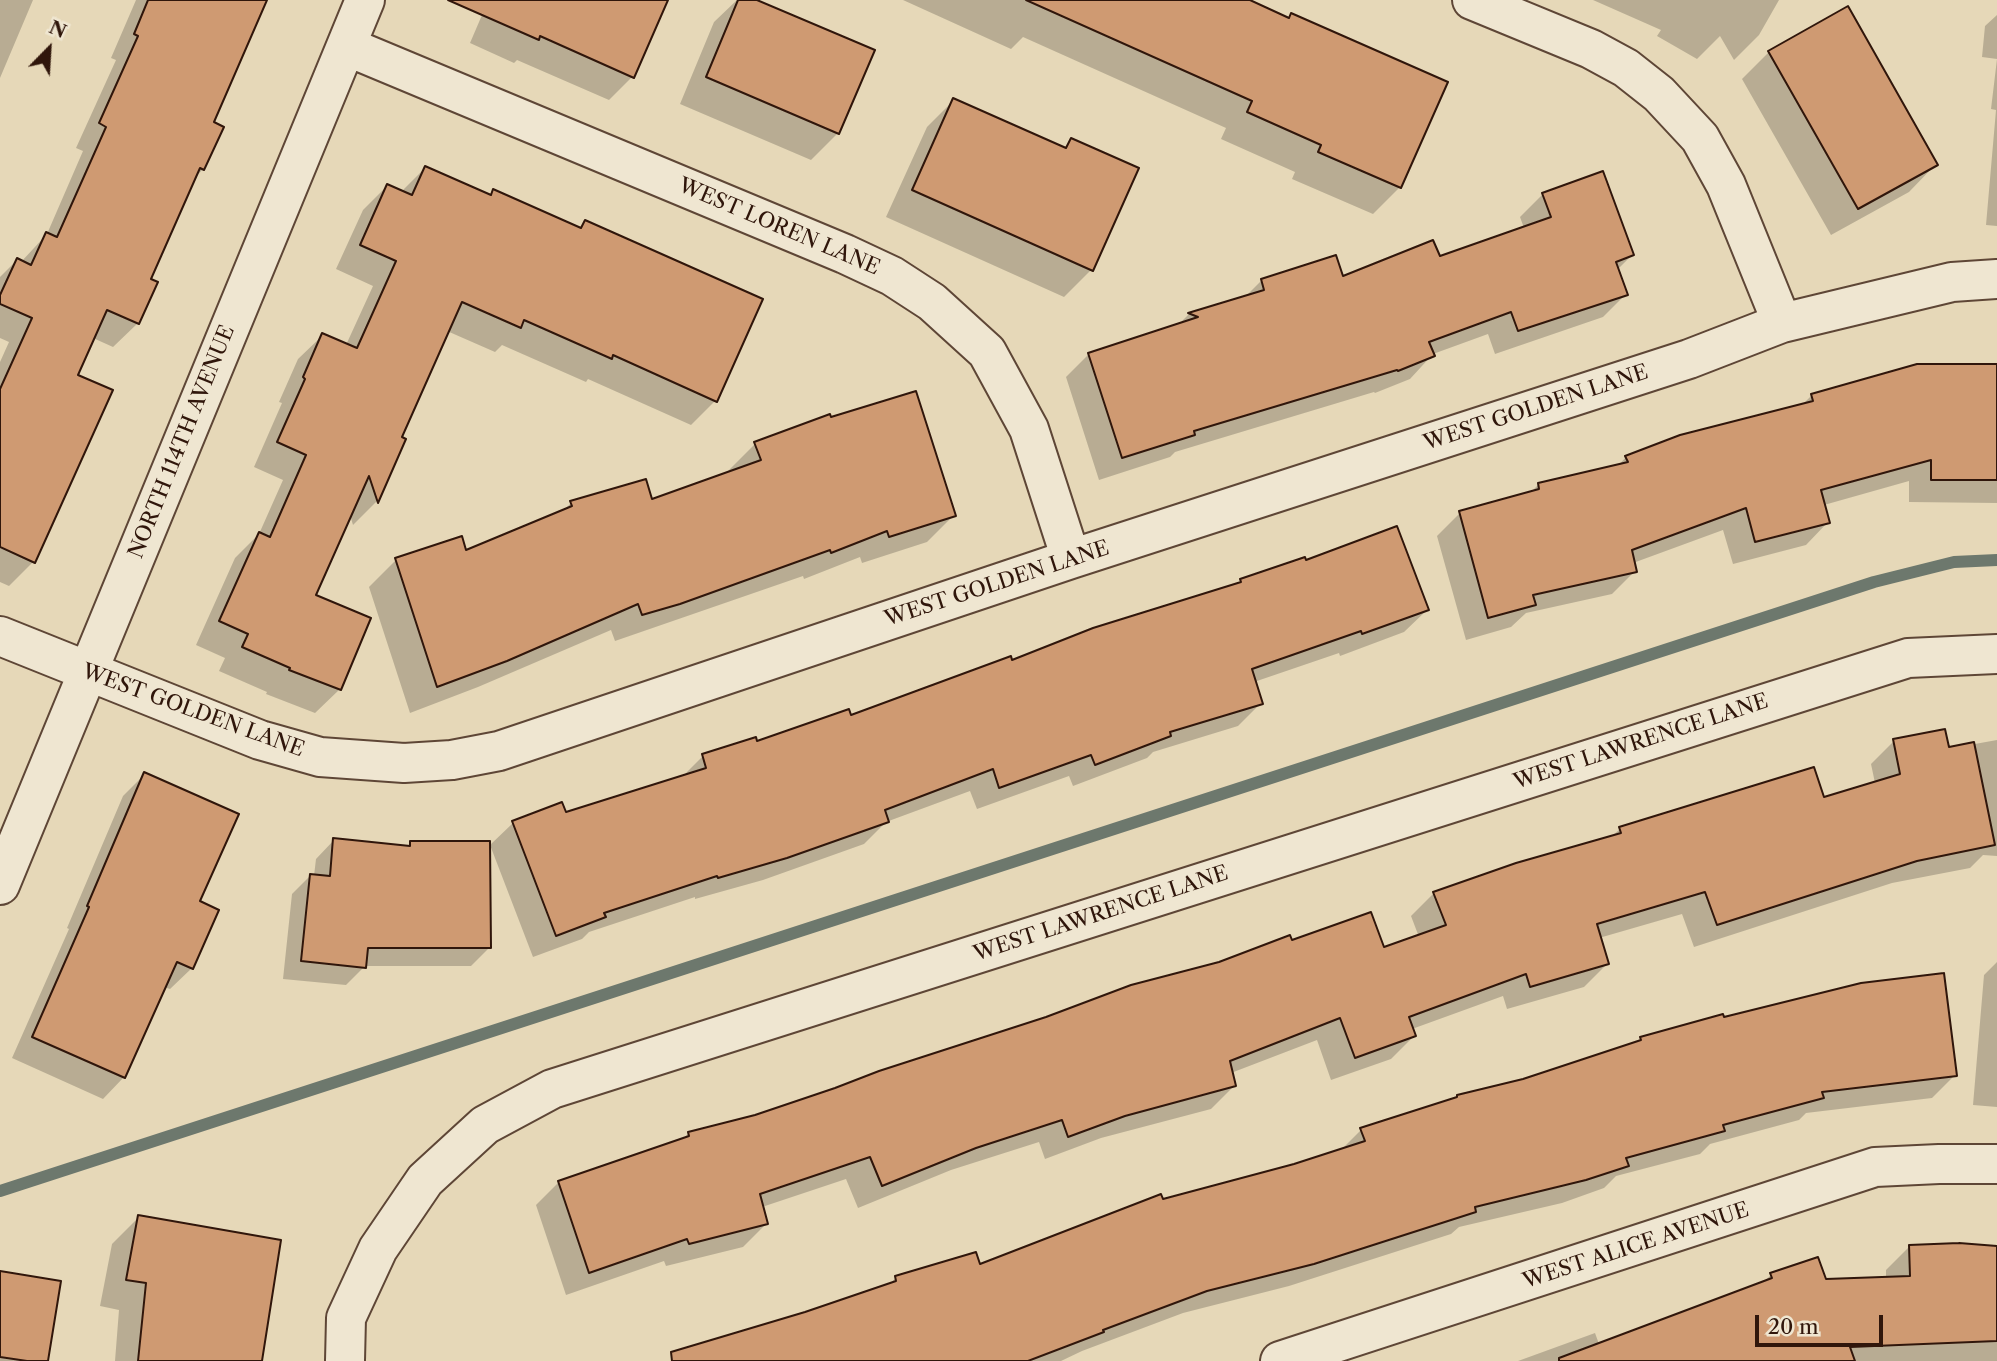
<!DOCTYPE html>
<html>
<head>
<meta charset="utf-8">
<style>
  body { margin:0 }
  #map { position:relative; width:1997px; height:1361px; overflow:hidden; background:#e6d8b8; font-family:"Libre Caslon Text",serif }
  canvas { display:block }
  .north { position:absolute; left:14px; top:14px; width:70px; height:70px; -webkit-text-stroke:5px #efe6d1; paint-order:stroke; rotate:24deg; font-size:19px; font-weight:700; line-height:28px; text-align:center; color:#30160b }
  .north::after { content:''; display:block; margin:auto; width:24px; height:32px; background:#30160b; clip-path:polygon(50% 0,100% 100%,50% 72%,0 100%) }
  .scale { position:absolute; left:1755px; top:1315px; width:128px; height:32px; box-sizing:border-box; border:4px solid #30160b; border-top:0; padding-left:9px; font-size:21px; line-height:24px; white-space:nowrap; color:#30160b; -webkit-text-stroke:5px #efe6d1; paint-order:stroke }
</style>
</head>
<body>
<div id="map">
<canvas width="1997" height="1361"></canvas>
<div class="north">N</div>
<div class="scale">20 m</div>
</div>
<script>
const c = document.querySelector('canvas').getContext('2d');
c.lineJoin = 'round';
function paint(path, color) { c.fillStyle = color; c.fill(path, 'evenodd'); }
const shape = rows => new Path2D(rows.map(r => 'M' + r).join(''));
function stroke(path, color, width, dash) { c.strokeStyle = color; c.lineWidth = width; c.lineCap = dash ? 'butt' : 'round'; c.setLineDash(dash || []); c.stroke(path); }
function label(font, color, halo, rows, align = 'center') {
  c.font = font + ' "Libre Caslon Text",serif'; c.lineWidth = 7; c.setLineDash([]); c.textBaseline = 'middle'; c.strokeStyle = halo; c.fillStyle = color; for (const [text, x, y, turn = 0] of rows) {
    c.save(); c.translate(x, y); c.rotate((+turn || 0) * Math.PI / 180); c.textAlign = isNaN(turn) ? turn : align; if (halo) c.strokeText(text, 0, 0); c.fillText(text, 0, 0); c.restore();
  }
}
const shadow = shape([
  [0,0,33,0,0,78],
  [136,0,259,0,211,123,203,169,194,179,149,280,138,323,113,347,93,338,76,376,33,562,9,586,0,582,0,362,9,342,0,338,0,277,17,260,21,262,47,234,83,151,76,148,116,60,111,58],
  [450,0,666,0,632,77,609,100,517,60,514,63,470,43,482,15],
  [737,0,752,0,838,133,811,160,680,104,714,22],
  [903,0,1245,0,1288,19,1291,15,1400,187,1373,214,1292,179,1295,172,1221,139,1226,128,1023,37,1011,49],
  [1593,0,1779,0,1759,35,1734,60,1720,36,1697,59,1657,36,1661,30],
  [1997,15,1997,226,1986,225,1996,110,1991,109,1997,59,1982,57,1985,26],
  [1769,52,1936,164,1909,192,1831,235,1742,79],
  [954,100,1063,149,1071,140,1091,270,1064,297,886,217,927,127],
  [425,168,489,196,494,191,578,229,585,222,715,401,691,425,588,379,586,382,502,345,495,352,447,331,399,438,404,440,376,502,353,525,350,515,313,596,340,689,315,713,266,694,267,692,219,671,225,658,196,645,235,558,259,534,283,480,254,467,282,403,279,402,298,359,323,335,346,345,373,286,336,269,363,210,387,186,401,192],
  [1543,194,1632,255,1617,270,1626,294,1603,317,1495,354,1488,334,1433,354,1410,379,1375,393,1374,392,1175,452,1170,457,1099,480,1066,377,1089,354,1177,326,1189,314,1245,297,1261,281,1342,279,1439,258,1524,228,1520,217],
  [1997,366,1997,503,1909,502,1909,481,1824,505,1828,522,1806,545,1733,564,1723,530,1633,563,1635,571,1612,594,1526,613,1511,627,1466,640,1437,536,1460,513,1529,494,1539,484,1617,467,1626,457,1801,406,1812,395],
  [755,444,954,515,927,542,862,563,860,557,804,579,803,576,615,641,611,630,478,687,410,713,369,587,396,560,465,552,562,512,571,503,651,501,729,473,728,471],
  [1241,581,1427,610,1404,632,1340,656,1339,653,1254,682,1261,703,1238,726,1153,752,1147,758,1073,786,1069,776,977,809,970,791,886,822,864,844,763,880,695,899,695,897,589,932,582,939,533,957,490,845,513,823,565,815,681,778,703,756,850,717,1236,585],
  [1997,740,1997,856,1983,855,1970,868,1892,883,1694,947,1682,914,1599,938,1607,964,1584,987,1507,1009,1503,996,1412,1029,1414,1036,1391,1059,1331,1080,1317,1040,1231,1073,1234,1086,1211,1109,1101,1138,1045,1159,1039,1142,951,1170,858,1208,846,1179,762,1207,766,1224,743,1247,666,1266,664,1261,566,1295,536,1205,559,1182,683,1139,689,1133,755,1117,1291,942,1383,950,1419,937,1411,916,1434,893,1611,837,1620,829,1823,799,1875,783,1871,764,1894,741,1947,749],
  [145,774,198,902,192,968,170,989,164,987,124,1077,103,1099,12,1058,69,929,67,928,123,796],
  [334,840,407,848,411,843,489,948,471,966,365,966,346,985,283,979,292,894,310,876,314,876,316,859],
  [1997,962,1997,1107,1973,1105,1984,975],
  [1641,1038,1955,1075,1932,1098,1806,1113,1799,1120,1710,1144,1700,1154,1616,1176,1604,1188,1562,1203,1459,1227,1451,1234,1289,1286,1183,1313,1082,1351,1061,1361,680,1361,887,1286,896,1278,979,1267,1162,1202,1340,1151,1361,1130,1524,1080,1635,1044],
  [139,1217,260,1361,115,1361,119,1310,100,1306,112,1244],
  [1910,1246,1997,1247,1997,1361,1518,1361,1595,1333,1599,1344,1762,1283,1771,1275,1825,1281,1886,1279,1886,1270],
  [0,1273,45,1361,0,1361]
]);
const stream = shape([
  [0,1191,1874,582,1954,562,1997,560]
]);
const building = shape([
  [148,0,267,0,214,122,224,127,204,170,200,168,151,279,158,282,139,324,107,310,78,375,113,390,35,563,0,547,0,389,32,318,0,304,0,295,17,258,31,265,46,232,57,237,106,127,99,123,138,36,134,34,148,0],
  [448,0,668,0,634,78,540,36,539,40,448,0],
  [738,0,757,0,875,50,839,134,706,77,738,0],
  [1026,0,1250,0,1289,18,1291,13,1448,82,1401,188,1318,152,1321,145,1247,112,1252,101,1026,0],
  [1848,6,1938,165,1858,209,1768,51,1848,6],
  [953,98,1066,148,1071,138,1139,168,1093,271,912,190,953,98],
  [425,166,491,195,493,189,581,228,585,220,763,299,717,402,613,355,612,359,524,320,521,328,462,302,402,437,406,439,378,503,369,476,316,595,371,618,341,690,289,670,290,668,242,647,248,634,219,621,259,532,270,537,306,455,277,442,305,379,303,377,322,333,357,348,396,261,360,245,387,184,412,195,425,166],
  [1603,171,1634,255,1616,262,1628,295,1518,331,1511,312,1429,342,1435,356,1398,371,1397,370,1194,431,1195,435,1122,458,1088,353,1198,317,1188,313,1264,290,1261,279,1336,255,1343,276,1433,240,1440,256,1551,217,1542,193,1603,171],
  [1917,364,1997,364,1997,480,1931,480,1931,460,1821,490,1830,523,1755,542,1746,508,1632,550,1637,572,1533,595,1536,605,1488,618,1459,511,1539,489,1538,483,1628,462,1625,456,1680,435,1813,401,1811,394,1917,364],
  [916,391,956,516,889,537,887,531,831,553,830,550,680,604,642,615,638,604,507,661,437,687,395,558,462,536,466,550,572,506,570,501,646,479,652,499,761,460,754,442,830,414,831,417,916,391],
  [1397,526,1429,610,1362,634,1361,631,1252,669,1263,704,1170,732,1171,736,1095,765,1091,755,999,788,993,769,885,810,889,822,787,858,718,878,717,876,604,913,606,917,556,936,512,821,562,802,566,812,706,768,702,754,756,737,757,741,849,709,851,715,1011,656,1012,660,1093,628,1241,582,1240,579,1305,557,1306,560,1397,526],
  [1945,729,1949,747,1974,742,1995,845,1917,861,1717,925,1705,892,1597,924,1609,964,1530,987,1526,974,1409,1017,1416,1036,1355,1058,1340,1018,1230,1061,1236,1086,1125,1116,1068,1137,1062,1120,976,1148,882,1186,870,1157,760,1194,768,1224,689,1244,687,1239,589,1273,558,1181,689,1136,688,1132,755,1115,835,1088,879,1071,1046,1017,1131,985,1219,962,1290,935,1292,940,1371,912,1384,947,1446,925,1433,892,1516,863,1621,833,1619,827,1814,767,1824,797,1900,774,1893,739,1945,729],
  [144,772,239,814,200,901,219,910,193,969,177,962,125,1078,32,1037,89,907,87,906,144,772],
  [333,838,410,846,410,841,490,841,491,948,368,948,366,968,301,961,310,874,330,876,333,838],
  [1944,973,1957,1076,1822,1092,1824,1098,1723,1125,1725,1131,1626,1158,1629,1166,1586,1180,1475,1207,1476,1212,1314,1264,1207,1291,1103,1330,1104,1332,1028,1361,672,1361,671,1352,805,1312,896,1281,895,1276,976,1252,980,1264,1161,1194,1163,1199,1294,1164,1365,1141,1360,1128,1457,1097,1457,1095,1523,1079,1641,1040,1640,1037,1723,1014,1724,1017,1861,983,1944,973],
  [138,1215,281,1240,262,1361,138,1361,146,1283,126,1280,138,1215],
  [1959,1243,1997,1246,1997,1341,1850,1347,1855,1361,1559,1361,1559,1358,1772,1278,1770,1273,1818,1257,1826,1279,1910,1276,1909,1245,1959,1243],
  [0,1271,61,1281,48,1361,27,1361,0,1357,0,1271]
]);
const minor = shape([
  [1472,0,1591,49,1626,68,1659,94,1700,138,1726,185,1782,323],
  [346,46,845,254,892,276,932,302,987,352,1029,429,1071,559],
  [0,636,260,740,320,757,404,763,452,760,499,751,1071,559,1689,359,1782,323,1952,282,1997,279],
  [0,885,365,0],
  [345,1361,346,1318,378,1249,425,1180,485,1125,552,1089,1908,658,1997,654],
  [1280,1361,1875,1167,1939,1164,1997,1164]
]);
const streetNames = [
  ["WEST LOREN LANE",779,227,23],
  ["WEST GOLDEN LANE",1536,408,-18],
  ["NORTH 114TH AVENUE",182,442,-68],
  ["WEST GOLDEN LANE",997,584,-18],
  ["WEST GOLDEN LANE",193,711,20],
  ["WEST LAWRENCE LANE",1641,742,-18],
  ["WEST LAWRENCE LANE",1101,914,-18],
  ["WEST ALICE AVENUE",1636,1246,-18]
];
paint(shadow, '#0003');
stroke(stream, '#6d786d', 12);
paint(building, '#cf9a72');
stroke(building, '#30160b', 2);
stroke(minor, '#5e4636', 42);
stroke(minor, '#efe6d1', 38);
label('21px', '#30160b', '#efe6d1', streetNames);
</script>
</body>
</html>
